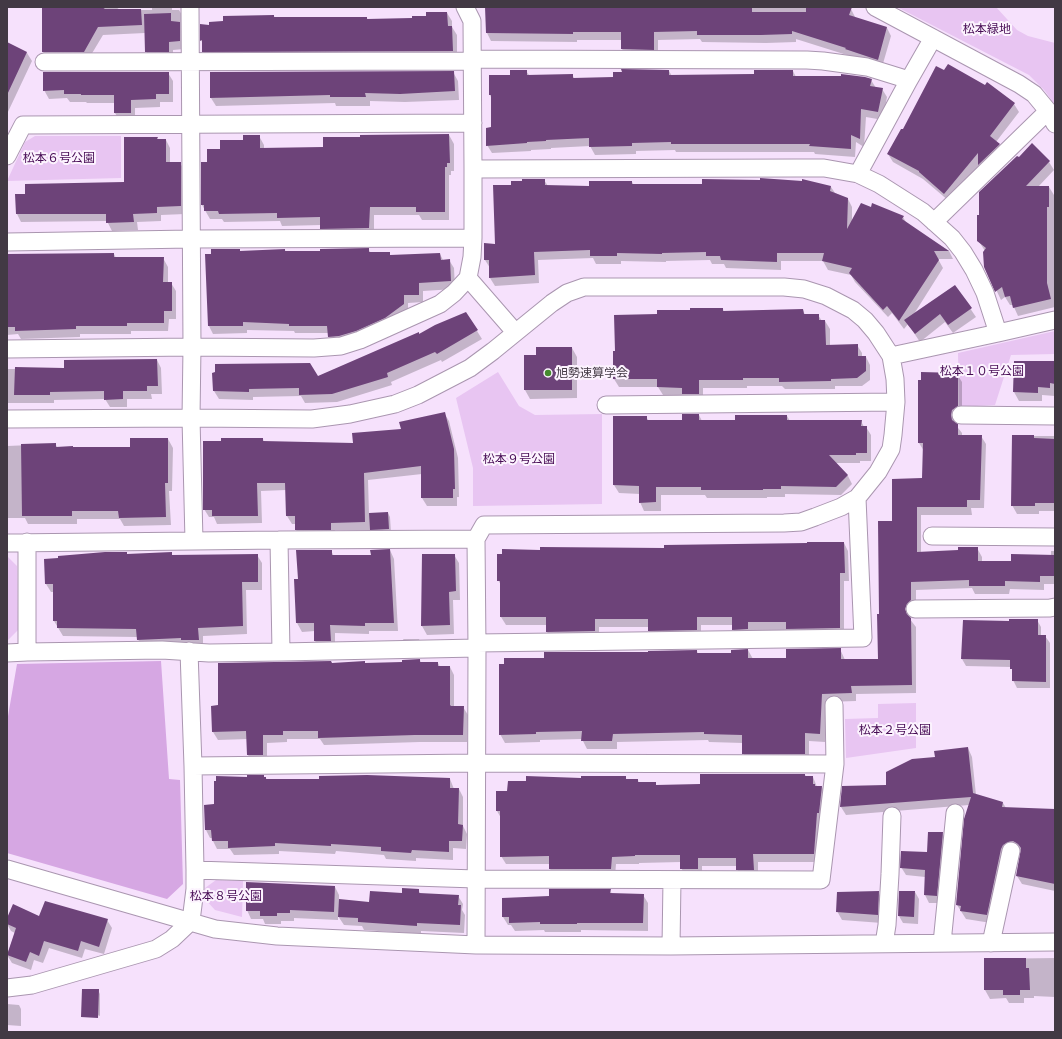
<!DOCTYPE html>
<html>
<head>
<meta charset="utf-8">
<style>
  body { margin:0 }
  #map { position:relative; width:1062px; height:1039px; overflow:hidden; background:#f6e1fc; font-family:Lato,sans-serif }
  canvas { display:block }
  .frame { position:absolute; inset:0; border:8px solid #423944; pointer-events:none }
</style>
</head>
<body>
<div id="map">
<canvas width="1062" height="1039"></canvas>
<div class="frame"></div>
</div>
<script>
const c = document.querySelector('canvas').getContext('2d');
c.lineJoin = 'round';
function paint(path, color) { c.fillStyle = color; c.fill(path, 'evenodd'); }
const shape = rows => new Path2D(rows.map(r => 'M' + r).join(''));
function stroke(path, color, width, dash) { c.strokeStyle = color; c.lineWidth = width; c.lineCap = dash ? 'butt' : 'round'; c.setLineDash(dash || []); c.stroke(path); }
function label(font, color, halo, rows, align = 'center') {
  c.font = font + ' Lato,"Noto Sans JP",sans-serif'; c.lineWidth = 4; c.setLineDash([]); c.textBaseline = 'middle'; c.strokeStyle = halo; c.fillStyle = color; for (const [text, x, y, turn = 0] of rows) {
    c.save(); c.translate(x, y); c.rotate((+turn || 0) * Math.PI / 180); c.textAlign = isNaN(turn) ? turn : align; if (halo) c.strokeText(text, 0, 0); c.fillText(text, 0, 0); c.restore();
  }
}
const green = shape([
  [897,7,996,7,1017,30,1028,36,1055,43,1055,105,1045,91,1029,75],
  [35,136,121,136,121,178,7,181,25,142],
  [1055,331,1055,354,1011,355,995,405,959,407,958,353],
  [498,372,519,406,535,415,602,414,602,504,473,506,473,468,456,398],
  [7,556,17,566,18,630,7,641],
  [916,703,916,748,846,758,845,719,878,718,878,704],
  [216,880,243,881,242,917,215,910,204,898,205,888]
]);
const water = shape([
  [161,661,169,779,180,780,183,884,167,899,7,853,7,722,17,664]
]);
const shadow = shape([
  [43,7,116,7,120,10,152,10,152,7,172,7,172,10,179,10,184,18,184,49,173,50,173,60,150,60,146,51,145,33,103,35,88,60,48,60,43,52],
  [486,7,846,7,851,9,855,17,855,18,887,28,891,36,882,67,851,57,850,56,796,39,796,42,766,43,702,42,700,39,658,40,658,57,627,57,622,49,622,40,577,40,577,42,491,41,487,33],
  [447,13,452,21,452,27,457,35,457,59,208,60,203,51,203,44,201,40,210,26,274,16,275,18,367,18,368,20,413,19],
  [7,43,27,53,32,61,7,114],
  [526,71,529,75,572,75,575,79,614,78,669,71,672,76,755,74,793,71,796,77,871,80,876,88,882,89,887,97,883,120,866,117,864,147,856,142,855,157,815,154,814,152,676,152,675,150,636,151,636,154,595,155,590,146,551,148,551,149,531,150,531,151,492,153,487,145,492,128,492,99,490,95,490,76,511,76],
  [453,72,458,81,459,100,405,102,370,101,370,106,336,106,335,103,216,106,211,98],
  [944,72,1014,104,1019,112,996,142,999,144,1004,152,984,172,980,165,949,201,923,179,893,162,888,154,903,131],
  [168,73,173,81,173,102,160,102,160,107,135,108,135,121,120,121,115,113,115,103,87,103,86,102,70,102,67,98,49,99,44,90],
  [449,135,454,144,454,171,451,171,451,175,449,175,449,220,422,220,419,215,374,215,374,236,326,237,321,228,321,225,282,226,280,221,224,222,222,219,210,219,202,205,208,163,221,150,259,136,264,145,264,149,324,148],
  [157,138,158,140,166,140,170,148,170,163,180,163,185,171,185,214,161,215,161,221,137,222,138,230,112,231,107,221,21,222,17,214,125,183],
  [1049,162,1054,170,1038,187,1049,187,1054,195,1055,307,1018,316,1013,305,1010,305,1005,297,1001,300,985,266,985,251,978,240,978,216],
  [544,180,548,186,590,187,632,182,634,185,831,187,835,193,848,199,852,207,852,222,903,217,907,224,949,251,953,259,938,259,943,268,914,314,955,286,976,317,953,333,945,322,920,342,908,324,904,329,892,313,888,317,855,282,851,275,828,270,823,261,781,261,781,270,726,268,724,264,712,264,710,260,666,261,666,262,621,261,621,264,596,264,593,258,538,260,539,283,495,286,490,278,490,268,485,260,496,245,512,186],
  [368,249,371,253,389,253,391,256,440,254,443,260,449,260,454,268,455,289,423,291,423,302,408,303,408,312,333,345,329,337,329,333,295,333,294,331,247,330,247,333,213,334,209,326,240,252,285,250,286,252,321,252],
  [114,254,116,258,163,258,168,267,168,283,171,283,176,291,176,319,169,319,168,331,131,331,131,334,80,334,80,337,21,339,18,334,7,335,7,255],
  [723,309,724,312,803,310,805,315,818,315,822,321,825,321,830,329,830,346,857,345,862,353,862,357,866,357,870,365,870,380,862,386,835,386,835,389,785,389,782,386,747,386,747,388,703,388,703,402,687,402,683,395,663,395,658,387,619,387,614,379,658,315],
  [477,331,482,339,442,362,441,360,391,382,392,385,337,402,305,403,301,396,253,397,253,400,219,399,214,391,317,377,419,333,420,335],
  [572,348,577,357,577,398,530,399,525,390,525,356,537,356],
  [157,360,161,368,162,394,151,394,152,399,127,399,127,407,110,407,105,399,54,400,54,403,7,403,7,369,65,369],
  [1055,360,1055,396,1042,395,1042,401,1019,401,1014,392,1015,362,1055,362],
  [957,374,962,382,962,414,957,418,955,424,962,433,962,436,981,436,986,444,984,508,971,508,972,515,921,515,921,553,959,551,977,548,982,557,982,562,1012,562,1051,555,1051,551,1055,551,1055,584,1044,584,1044,590,1010,589,1009,594,975,594,972,588,916,590,916,608,911,612,909,618,916,627,916,693,856,694,856,701,826,702,825,742,809,741,809,762,748,762,743,753,743,743,709,742,708,740,617,742,617,749,587,749,582,739,540,740,540,742,505,743,500,734,545,659,697,651,698,654,732,654,748,650,753,659,787,659,840,649,845,660,879,660,880,615,893,522,923,479,924,451,919,443],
  [444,413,449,421,458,458,459,497,457,497,457,506,427,506,422,498,422,474,368,480,369,514,388,513,390,517,391,533,373,533,371,530,335,530,335,537,301,538,296,530,296,524,292,524,287,516,286,490,261,491,262,523,217,524,214,517,209,517,204,509,263,439,264,442,354,444,402,430],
  [699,415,702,421,736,421,787,416,790,421,861,421,864,427,866,427,871,435,871,461,860,461,860,463,835,463,848,476,852,484,841,495,785,494,785,497,767,497,767,498,707,498,705,495,661,495,661,511,644,511,640,502,640,494,619,493,614,485,646,417,649,421,683,421],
  [1013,436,1055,436,1055,511,1039,511,1039,514,1017,514,1012,505],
  [168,439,173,448,172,491,169,491,171,525,124,526,120,519,77,519,77,524,28,524,25,518,7,518,7,446,55,444,58,448,131,448],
  [844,543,848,551,849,581,844,581,844,636,791,637,787,630,752,630,752,637,737,637,733,629,733,625,701,625,701,638,654,639,649,631,649,627,599,627,599,639,552,640,547,632,547,625,506,625,501,617,501,585,498,580,627,549],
  [390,550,394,559,398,631,369,631,369,634,335,633,335,649,320,649,315,641,315,631,302,632,297,623,295,580,299,580,331,551,334,556,372,556],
  [126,553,128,555,171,553,173,556,257,555,262,563,262,590,246,590,247,634,203,636,203,648,142,648,137,637,63,636,54,621,54,592,51,592,46,584],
  [423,555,454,555,459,563,460,600,453,600,454,634,427,635,422,626],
  [1037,620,1041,627,1041,636,1045,636,1050,643,1050,688,1017,688,1013,680,1013,672,1011,667,966,666,962,659,1010,622],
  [403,639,419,639,421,643,405,643],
  [420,660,421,663,438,663,440,667,450,667,454,675,454,707,463,707,468,715,467,742,420,742,324,745,320,739,287,739,287,742,267,743,267,763,252,763,248,755,248,739,218,740,213,732,219,706,332,664,403,663],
  [968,748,972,757,976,795,1003,803,1006,808,1055,810,1055,891,1022,884,1017,876,1021,851,1019,849,991,923,966,919,957,905,969,805,846,815,841,807,887,786,936,758],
  [805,775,806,776,813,777,817,787,822,787,826,795,818,862,758,862,758,877,742,878,737,869,737,866,702,866,702,876,686,876,681,868,681,862,639,863,639,864,616,864,615,877,554,877,550,869,550,864,506,864,501,856,501,818,497,811,508,792,582,779,625,777,627,780,638,780,639,783,655,783,657,786,701,785],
  [264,778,266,778,267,780,450,779,454,789,459,789,463,797,463,826,467,834,466,849,453,848,453,860,416,858,416,861,386,859,384,855,336,851,335,854,279,851,279,854,234,855,230,849,217,849,213,841,213,838,210,838,206,830,205,806,215,805],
  [942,833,947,841,941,903,929,903,925,895,925,877,906,875,901,867,928,853],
  [335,887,339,895,339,900,370,903,418,890,421,894,458,896,463,904,462,910,465,915,464,933,421,931,421,934,364,930,362,926,344,925,338,916,338,920,294,918,294,921,281,921,281,924,265,924,263,919,251,919,247,910],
  [610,890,612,894,643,895,648,903,648,931,581,930,581,932,545,932,544,930,515,931,511,925,508,925,503,917],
  [878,892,883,901,882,923,842,920,837,911],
  [915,892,919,899,918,924,903,923,899,916],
  [39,918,107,920,112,928,104,954,85,949,82,958,49,948,43,963,34,960,31,970,12,963,7,955,15,933,11,931,7,924,7,920],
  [1055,958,1055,997,1034,996,1034,998,1024,998,1024,1003,1009,1003,1006,998,990,999,985,990,985,959],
  [98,990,100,994,100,1016,85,1010],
  [7,1004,19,1005,21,1009,21,1026,7,1025]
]);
const building = shape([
  [42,7,102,7,105,9,141,9,142,25,98,27,84,52,42,52],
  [485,7,525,7,525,8,752,7,752,12,806,12,806,7,852,7,849,15,887,27,878,60,845,49,846,48,792,31,792,34,761,35,697,35,697,31,654,32,654,50,621,49,621,32,573,32,573,34,486,33],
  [426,12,447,12,448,26,452,26,453,51,202,52,202,40,200,41,200,24,209,25,209,22,223,21,223,16,274,15,274,17,367,17,367,19,412,18,412,16,426,16],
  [171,13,171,21,180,22,180,41,169,42,169,52,145,52,144,14],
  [7,42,27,52,7,95],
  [948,64,985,85,987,82,1015,103,990,136,1000,144,978,165,978,153,944,194,919,172,919,171,887,154,901,129,903,129,936,66,944,70],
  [621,69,669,70,669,75,754,74,754,70,793,70,793,76,841,76,841,74,865,77,872,79,870,86,883,88,878,112,861,109,860,139,851,135,851,149,809,146,810,144,671,144,671,142,632,143,632,146,589,147,589,138,546,140,546,141,527,142,527,143,486,146,486,128,491,127,491,95,489,95,489,75,510,75,510,70,527,70,527,75,573,74,573,78,613,77,613,72,622,72],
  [454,71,455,91,400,94,365,93,366,97,330,97,330,95,210,98,210,72],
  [43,72,169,72,169,94,156,94,156,99,131,100,131,113,114,113,114,95,81,95,81,94,64,94,64,90,43,91],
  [449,134,450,163,447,163,447,167,445,167,445,212,416,212,416,207,370,207,369,228,320,229,320,217,277,218,277,213,219,214,218,211,204,211,204,205,201,205,201,162,207,162,207,149,220,149,220,140,243,140,243,135,260,135,260,148,323,147,323,137,360,137,360,135],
  [124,137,158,137,157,139,166,139,166,162,181,162,181,206,157,207,157,213,133,214,134,222,106,223,106,214,16,214,15,194,25,194,25,184,124,182],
  [1032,143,1050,161,1026,186,1049,186,1049,207,1047,207,1047,283,1051,299,1013,308,1010,296,1005,297,1002,287,995,292,984,267,983,252,986,248,977,241,977,215,979,215,979,192,1017,156,1019,157],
  [760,178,802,181,802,179,831,186,830,191,848,198,847,229,861,203,871,207,872,203,904,216,902,219,949,251,934,251,939,260,899,321,887,306,883,310,849,273,852,268,822,261,824,253,777,253,777,262,721,260,720,256,706,256,706,252,662,253,662,254,617,253,617,256,590,256,590,250,534,252,535,275,489,278,489,260,484,260,484,243,495,244,493,185,511,185,511,181,522,181,522,179,545,179,545,185,589,186,589,181,632,181,632,184,702,184,702,179,760,180],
  [369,248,369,252,390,252,390,255,440,253,441,260,450,259,451,281,419,283,419,295,404,295,404,304,385,318,356,331,339,336,328,337,327,326,289,326,289,324,243,322,243,326,208,326,205,254,211,254,211,249,240,249,240,251,285,249,285,251,320,251,320,249],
  [114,253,114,257,164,257,163,282,172,282,172,311,164,311,164,323,127,323,127,326,76,326,76,329,15,331,15,327,7,327,7,254],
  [955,285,972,308,948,325,940,314,915,334,904,320],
  [690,308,723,308,723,311,803,309,804,314,819,314,819,320,825,320,826,345,858,344,858,356,866,356,866,371,857,378,831,379,831,381,779,382,779,378,743,378,743,380,699,380,699,394,682,394,682,388,657,387,657,379,613,379,613,351,615,351,614,315,657,314,657,310,690,310],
  [466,312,478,330,437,354,435,352,387,373,388,377,332,394,299,395,299,388,249,389,249,392,213,391,212,373,215,372,215,364,310,363,318,376,419,332,419,334,435,325],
  [536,347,572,347,572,390,524,390,524,355,536,355],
  [157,359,158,386,147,386,147,391,123,391,123,399,104,400,104,391,50,392,50,395,14,395,15,367,64,368,64,360],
  [1014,361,1055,361,1055,384,1050,383,1050,388,1038,387,1038,393,1013,392],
  [921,372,958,373,958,406,952,410,951,415,952,420,958,424,958,435,982,435,980,500,967,500,967,507,917,507,917,552,958,550,958,547,978,547,978,561,1011,561,1011,554,1055,555,1055,576,1040,576,1040,582,1005,581,1005,586,969,586,969,580,911,582,911,600,907,604,905,609,907,614,911,618,912,685,851,686,852,693,822,694,820,734,805,733,805,754,742,754,742,735,704,734,704,732,613,734,612,741,581,741,582,731,536,732,536,734,499,735,499,664,504,664,504,658,544,658,544,652,648,652,648,651,697,650,697,653,731,653,731,650,748,649,748,658,786,658,786,649,841,648,841,659,878,659,877,614,879,614,878,521,892,521,892,479,922,478,923,443,918,443,918,380,921,380],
  [445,412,454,449,455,489,453,489,453,498,421,498,421,466,364,473,365,522,331,523,331,530,295,530,295,516,286,516,285,483,257,483,258,516,212,516,212,510,203,510,203,441,221,441,221,438,263,438,263,441,353,443,352,433,401,429,399,422],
  [682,414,699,414,699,420,735,420,735,415,787,415,787,420,862,420,861,426,867,426,867,453,856,453,856,455,829,455,848,475,836,487,781,486,781,489,763,489,763,490,701,490,701,487,656,487,656,502,639,503,639,486,613,485,613,416,647,416,647,420,682,420],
  [1012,435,1034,435,1034,438,1055,439,1055,503,1035,503,1035,506,1011,506],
  [130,438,168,438,168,483,165,483,166,517,119,518,118,511,72,511,72,516,22,516,21,444,56,443,56,447,73,446,73,447,130,447],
  [388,512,389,529,370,530,369,513],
  [807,542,844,542,845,573,840,573,840,628,786,629,786,622,748,622,748,629,732,630,732,617,697,617,697,630,648,631,648,619,595,619,595,631,546,632,546,617,500,617,500,581,497,581,497,554,502,554,502,549,540,550,540,547,664,548,664,545,807,543],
  [390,549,394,623,365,623,365,626,330,625,331,641,314,641,314,623,296,623,294,579,298,579,296,550,332,550,332,555,371,555,370,550],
  [105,552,127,552,127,554,172,552,172,555,258,554,258,582,242,582,243,626,198,628,199,640,181,640,181,638,137,640,136,629,57,628,57,621,53,621,53,584,45,584,44,559,58,558,58,556],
  [422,554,455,554,456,591,449,592,450,625,421,626],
  [1009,619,1038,619,1038,635,1046,635,1046,682,1012,681,1012,669,1010,669,1010,660,961,659,963,620,1009,621],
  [420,659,420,662,438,662,438,666,450,666,450,705,451,706,464,706,463,735,415,735,318,738,318,731,283,731,283,735,263,735,263,755,247,755,246,731,212,732,211,706,218,705,218,663,331,661,332,663,365,661,365,663,402,662,402,660],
  [968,747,973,793,1003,802,1002,807,1055,809,1055,884,1016,876,1021,848,1018,844,1013,841,1008,842,1003,845,1001,849,987,915,960,911,961,906,956,905,964,819,971,797,840,807,842,786,886,785,886,772,912,759,935,757,934,751],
  [700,774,805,774,805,776,813,776,813,784,815,784,815,786,822,786,819,813,817,813,814,854,753,854,754,870,736,870,736,858,698,858,698,869,680,869,680,855,635,855,635,856,612,857,611,869,549,869,549,856,500,857,500,811,496,811,496,791,507,791,508,781,526,781,526,776,581,778,581,776,626,776,626,779,638,779,638,782,656,782,656,785,700,784],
  [247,775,264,775,264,777,266,777,266,779,319,779,319,776,367,775,450,778,450,788,459,788,458,824,463,825,462,841,449,841,449,852,412,850,411,853,381,851,381,847,331,844,331,846,275,843,275,846,228,848,228,841,212,841,211,830,205,830,204,805,214,804,214,781,216,781,216,776,247,777],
  [928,832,943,832,937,896,924,895,925,870,900,868,901,851,927,852],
  [246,882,335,886,334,912,290,910,290,913,277,913,277,916,260,916,260,911,246,911],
  [402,888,419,889,419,893,459,895,458,905,461,905,460,925,417,923,417,926,358,922,358,918,338,917,339,899,369,902,370,891,402,893],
  [549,889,611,889,610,893,644,894,643,923,577,923,577,924,540,924,540,922,509,923,509,917,502,917,502,898,549,896],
  [879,891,878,915,836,912,837,892],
  [899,891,915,891,914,917,898,916],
  [45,901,108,919,99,947,81,941,78,951,44,941,39,956,30,952,26,962,7,955,16,928,7,924,7,918,13,904,39,916],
  [984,958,1026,958,1026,968,1029,968,1030,990,1020,990,1020,995,1003,995,1003,990,984,990],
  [82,989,99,989,98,1018,81,1017]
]);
const minor = shape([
  [190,7,192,347,191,418,312,419,350,414,395,404,418,395,470,368,493,351,552,303,567,293,584,287,784,287,804,289,826,296,853,310,865,320,876,333,891,356,895,379,896,402,893,435,891,449,878,472,857,498,841,507,815,517,801,522,784,523,484,525,476,539],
  [875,7,1019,84,1034,94,1048,111,1055,124],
  [472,59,807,60,823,61,867,67,909,80,858,174],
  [44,62,472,61],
  [909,80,933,38],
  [7,156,23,125,473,123],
  [473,169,797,168,824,168,858,174,879,184,923,212,952,238,963,252,974,270,985,293,998,333,891,356],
  [934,222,1048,111],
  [7,242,191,239,473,238],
  [468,278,515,332],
  [998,333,1055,320],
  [7,349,192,347,314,348,341,346,360,340,440,304,454,293,468,278,472,257,473,238,473,169,472,21,465,7],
  [606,405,896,402],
  [961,415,1055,416],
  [7,419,191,418,194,541,279,540],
  [932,536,1055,537],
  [27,542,27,652,162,650,209,653,281,652,279,540,476,539,477,648,476,945],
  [7,543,194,541],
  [915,609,1050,608,1055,607],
  [477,643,863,638,857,498],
  [281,652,477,648],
  [7,653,27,652],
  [193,766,477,763,835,764],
  [7,869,215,929,277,936,476,945,671,946,1055,942],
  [195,870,476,879,821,880,835,764,834,705],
  [942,943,955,813],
  [991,943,1011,851],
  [884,944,887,925,890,874,892,816],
  [671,946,672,880],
  [7,988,32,985,156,949,172,939,191,921,195,889,195,870,193,766,189,651]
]);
const markers = [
  [548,373,4,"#458a2e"]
];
const parkNames = [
  ["松本緑地",987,29],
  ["松本６号公園",59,158],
  ["松本１０号公園",982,371],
  ["松本９号公園",519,459],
  ["松本２号公園",895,730],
  ["松本８号公園",226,896]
];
const poiNames = [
  ["旭勢速算学会",556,373]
];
paint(green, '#e8c5f2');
paint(water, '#d6a7e3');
paint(shadow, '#0003');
paint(building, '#6d4379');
stroke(minor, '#aa96b0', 19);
stroke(minor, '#fff', 17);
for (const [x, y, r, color] of markers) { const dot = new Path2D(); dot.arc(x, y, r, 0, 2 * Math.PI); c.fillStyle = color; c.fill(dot); stroke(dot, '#fcf3fe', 1.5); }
label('12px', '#470c55', '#fcf3fe', parkNames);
label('12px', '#423944', '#fcf3fe', poiNames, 'left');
</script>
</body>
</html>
